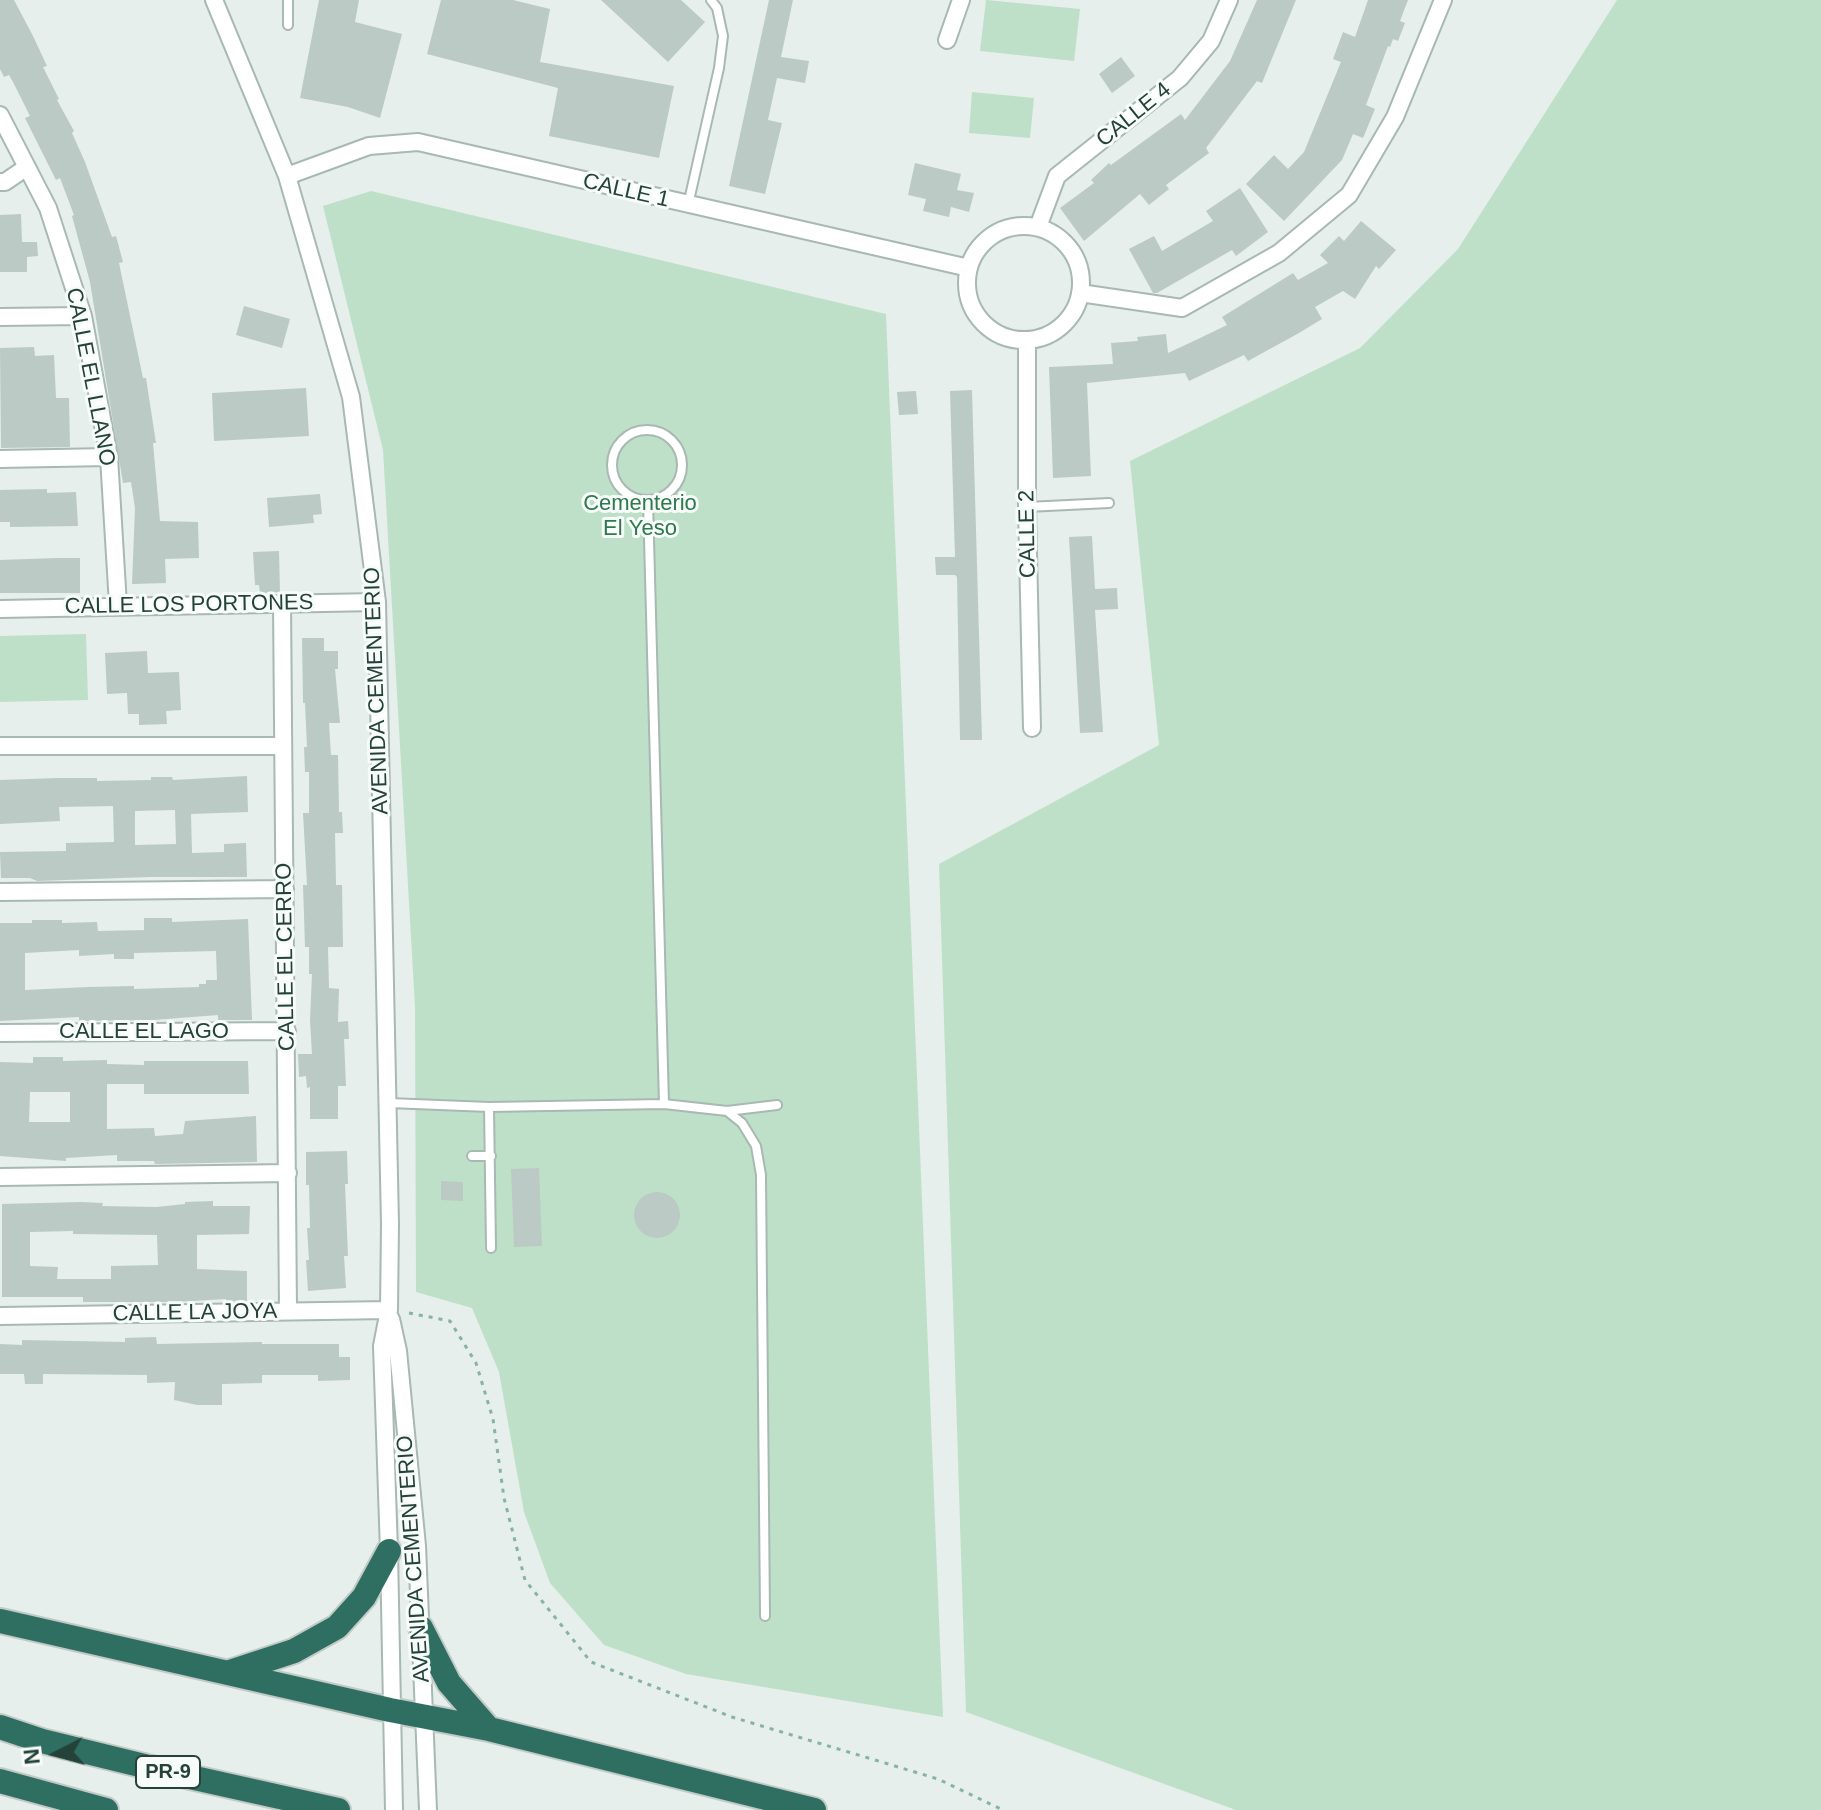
<!DOCTYPE html>
<html>
<head>
<meta charset="utf-8">
<style>
  body { margin:0 }
  #map { position:relative; width:1821px; height:1810px; overflow:hidden; background:#e6efeb; font-family:Helvetica,sans-serif }
  canvas { display:block }
  .north { position:absolute; left:16px; top:1714px; width:80px; height:80px; -webkit-text-stroke:6px #f7fbf9; paint-order:stroke; rotate:264deg; font-size:22px; font-weight:700; line-height:32px; text-align:center; color:#24423a }
  .north::after { content:''; display:block; margin:auto; width:28px; height:36px; background:#24423a; clip-path:polygon(50% 0,100% 100%,50% 72%,0 100%) }
</style>
</head>
<body>
<div id="map">
<canvas width="1821" height="1810"></canvas>
<div class="north">N</div>
</div>
<script>
const c = document.querySelector('canvas').getContext('2d');
c.lineJoin = 'round';
function paint(path, color) { c.fillStyle = color; c.fill(path, 'evenodd'); }
const shape = rows => new Path2D(rows.map(r => 'M' + r).join(''));
function stroke(path, color, width, dash) { c.strokeStyle = color; c.lineWidth = width; c.lineCap = dash ? 'butt' : 'round'; c.setLineDash(dash || []); c.stroke(path); }
function label(font, color, halo, rows, align = 'center') {
  c.font = font + ' Helvetica,sans-serif'; c.lineWidth = 6; c.setLineDash([]); c.textBaseline = 'middle'; c.strokeStyle = halo; c.fillStyle = color; for (const [text, x, y, turn = 0] of rows) {
    c.save(); c.translate(x, y); c.rotate((+turn || 0) * Math.PI / 180); c.textAlign = isNaN(turn) ? turn : align; if (halo) c.strokeText(text, 0, 0); c.fillText(text, 0, 0); c.restore();
  }
}
const green = shape([
  [986,0,1080,9,1074,61,980,51],
  [1617,0,1821,0,1821,1810,1236,1810,966,1712,939,864,1159,745,1130,461,1360,348,1458,249],
  [972,92,1034,98,1030,138,969,133],
  [371,191,886,314,943,1717,686,1674,604,1645,550,1583,524,1512,499,1372,472,1308,416,1292,415,1007,383,450,323,206],
  [86,634,88,700,0,702,0,636]
]);
const building = shape([
  [0,0,14,0,33,36,47,66,43,67,59,99,57,100,74,131,72,133,85,162,112,237,116,236,123,262,119,263,143,378,146,378,156,443,153,443,160,521,198,522,199,558,165,559,166,583,132,584,135,508,131,482,123,483,90,282,72,216,74,215,60,178,56,180,25,118,30,116,13,82,9,75,4,77,0,69],
  [319,0,359,0,355,22,402,34,380,118,348,107,300,98],
  [441,0,513,0,550,9,540,62,674,86,659,158,549,136,558,88,427,54],
  [601,0,681,0,705,22,668,62],
  [769,0,793,0,781,57,809,61,805,83,777,78,768,120,782,123,765,194,729,186],
  [1257,0,1296,0,1262,83,1257,81,1206,148,1209,153,1166,185,1169,189,1149,205,1140,194,1084,241,1060,208,1094,183,1091,180,1109,163,1111,165,1181,114,1185,120,1230,61],
  [1368,0,1408,0,1400,21,1405,23,1398,41,1393,39,1390,47,1388,46,1366,105,1375,109,1363,138,1353,134,1342,160,1284,221,1246,184,1274,155,1288,169,1304,152,1341,62,1333,59,1343,32,1355,37],
  [1121,57,1135,76,1112,93,1099,74],
  [915,163,961,174,957,190,974,193,969,212,951,207,949,217,923,211,926,199,908,195],
  [1240,188,1268,232,1236,256,1232,250,1157,293,1153,293,1129,249,1154,236,1162,251,1213,221,1206,211],
  [21,214,22,242,37,242,38,256,27,257,27,272,0,272,0,215],
  [1361,221,1396,250,1379,269,1376,266,1355,299,1343,291,1315,307,1322,319,1299,333,1248,361,1244,355,1189,381,1185,373,1087,383,1091,476,1053,478,1049,367,1113,364,1111,343,1138,341,1137,337,1166,334,1168,353,1198,339,1227,325,1222,317,1293,273,1298,280,1328,263,1320,255,1339,236,1344,241],
  [244,306,290,319,282,348,236,335],
  [34,347,35,356,54,355,56,398,69,398,70,447,1,448,0,348],
  [306,388,309,436,214,441,212,393],
  [972,390,982,740,960,740,957,577,955,575,936,575,935,557,955,557,950,391],
  [916,391,918,414,899,415,897,392],
  [47,489,47,493,76,492,78,526,10,527,10,522,0,522,0,490],
  [320,494,322,514,313,515,314,523,269,527,267,498],
  [1092,536,1095,589,1117,588,1118,609,1095,610,1103,732,1080,733,1069,537],
  [279,551,280,592,260,593,259,585,255,585,253,552],
  [56,558,80,558,80,593,0,593,0,560],
  [302,638,324,638,324,651,338,651,338,669,335,669,340,723,329,723,331,755,338,755,339,812,342,812,343,833,335,833,336,885,342,885,343,947,328,947,329,988,339,989,338,1022,348,1021,349,1039,344,1039,346,1086,338,1086,338,1119,310,1119,310,1087,307,1088,306,1076,299,1077,298,1054,312,1054,310,1020,312,974,309,974,309,947,305,947,304,915,303,885,307,885,303,813,309,813,309,772,305,772,304,747,307,747,305,703,303,703],
  [147,651,148,673,179,672,181,710,166,711,167,724,139,725,139,714,128,714,127,693,107,694,105,653],
  [247,776,248,812,191,814,192,853,224,852,224,844,246,843,247,877,150,877,37,881,30,878,1,878,0,852,66,851,66,843,114,842,113,806,59,807,60,821,0,824,0,780,58,778,97,778,97,781,151,780,151,777,172,777,173,780],
  [175,810,176,844,135,845,135,811],
  [144,918,172,918,172,922,248,919,252,1020,218,1020,218,1015,154,1020,79,1021,79,1017,0,1021,0,923,32,923,32,920,62,920,62,923,97,922,98,931,144,930],
  [79,950,79,956,114,954,114,959,134,959,134,953,216,951,217,980,206,980,206,984,199,984,199,987,134,989,134,986,88,987,25,990,25,953],
  [33,1057,63,1057,63,1061,107,1060,107,1064,144,1065,144,1061,248,1061,249,1094,144,1094,144,1084,107,1084,107,1129,154,1128,155,1136,183,1134,185,1121,256,1116,257,1162,155,1164,154,1161,117,1161,117,1155,66,1158,66,1161,0,1156,0,1062,33,1063],
  [30,1092,70,1092,70,1122,29,1122],
  [347,1151,348,1184,345,1184,348,1256,344,1256,346,1288,308,1291,306,1260,309,1260,307,1228,310,1228,309,1185,306,1185,306,1152],
  [539,1168,542,1246,514,1247,511,1169],
  [441,1181,463,1182,463,1201,441,1200],
  '634 1215a23 23 0 1 1 46 0a23 23 0 1 1-46 0Z',
  [213,1201,213,1206,250,1206,249,1234,197,1235,197,1269,247,1271,247,1301,226,1302,226,1299,175,1302,83,1302,83,1297,2,1297,2,1204,81,1202,103,1203,102,1206,156,1207,185,1204,185,1202],
  [73,1231,73,1234,157,1235,158,1265,111,1266,111,1279,57,1279,58,1267,30,1266,30,1232],
  [156,1337,157,1344,262,1342,262,1344,339,1344,339,1357,350,1357,350,1380,318,1381,318,1375,262,1375,262,1383,222,1384,222,1405,197,1405,174,1400,175,1382,147,1383,147,1375,43,1374,43,1384,25,1384,24,1374,0,1374,0,1344,22,1345,22,1340,125,1342,125,1338]
]);
const path = shape([
  [409,1313,450,1321,476,1363,493,1419,504,1498,525,1580,591,1662,732,1717,938,1779,1003,1810]
]);
const service = shape([
  [288,25,288,0],
  [688,205,719,68,723,36,717,8,711,0],
  '612 465a35 35 0 1 1 70 0a35 35 0 1 1-70 0Z',
  [648,501,664,1104],
  [1027,507,1109,503],
  [389,1103,489,1107,664,1104,727,1111,777,1105],
  [489,1107,491,1248],
  [727,1111,742,1123,756,1146,761,1175,765,1616],
  [472,1156,491,1156]
]);
const minor = shape([
  [214,0,287,176,351,397,377,602,390,1224,389,1310,382,1346,389,1551,394,1810],
  [947,40,961,0],
  [0,115,48,208,83,316,109,457,118,605],
  [287,176,369,146,418,142,969,268],
  [0,182,5,182,27,167],
  '967 283a57 57 0 1 1 114 0a57 57 0 1 1-114 0Z',
  [1038,227,1057,176,1180,78,1211,41,1229,0],
  [1080,293,1182,308,1279,253,1349,195,1395,117,1443,0],
  [0,317,83,316],
  [1027,340,1027,507,1032,728],
  [0,459,109,457],
  [282,603,288,1311],
  [0,609,377,602],
  [0,746,283,746],
  [0,892,285,889],
  [0,1033,287,1031],
  [0,1177,288,1173],
  [0,1316,389,1310],
  [391,1319,398,1351,417,1546,428,1810]
]);
const motorway = shape([
  [0,1621,390,1710,489,1729,814,1810],
  [421,1628,449,1683,489,1729],
  [230,1672,294,1651,337,1627,364,1597,389,1551],
  [0,1727,42,1741,181,1775,338,1810],
  [0,1781,106,1810]
]);
const shields = [
  [168,1772,64]
];
const shieldNames = [
  ["PR-9",168,1772]
];
const streetNames = [
  ["CALLE 4",1134,115,-39],
  ["CALLE 1",626,191,13],
  ["CALLE EL LLANO",90,377,79],
  ["CALLE 2",1028,534,-91],
  ["CALLE LOS PORTONES",189,605,-1],
  ["AVENIDA CEMENTERIO",377,691,-92],
  ["CALLE EL CERRO",286,957,-91],
  ["CALLE EL LAGO",144,1032],
  ["CALLE LA JOYA",195,1313,-1],
  ["AVENIDA CEMENTERIO",414,1559,-94]
];
const parkNames = [
  ["Cementerio",640,504],
  ["El Yeso",640,529]
];
paint(green, '#bfe0c8');
paint(building, '#bbcac4');
stroke(service, '#a8b8b2', 12);
stroke(minor, '#a8b8b2', 20);
stroke(motorway, '#c2cac8', 28);
stroke(path, '#86b3a5', 3, [4, 6]);
stroke(service, '#fff', 8);
stroke(minor, '#fff', 16);
stroke(motorway, '#2f6f62', 24);
for (const [x, y, w] of shields) { const box = new Path2D(); box.roundRect(x - w / 2, y - 16, w, 32, 6); c.fillStyle = '#f7fbf9'; c.fill(box); stroke(box, '#24423a', 2); }
label('bold 20px', '#24423a', null, shieldNames);
label('22px', '#24423a', '#f7fbf9', streetNames);
label('22px', '#2d7a4b', '#f7fbf9', parkNames);
</script>
</body>
</html>
